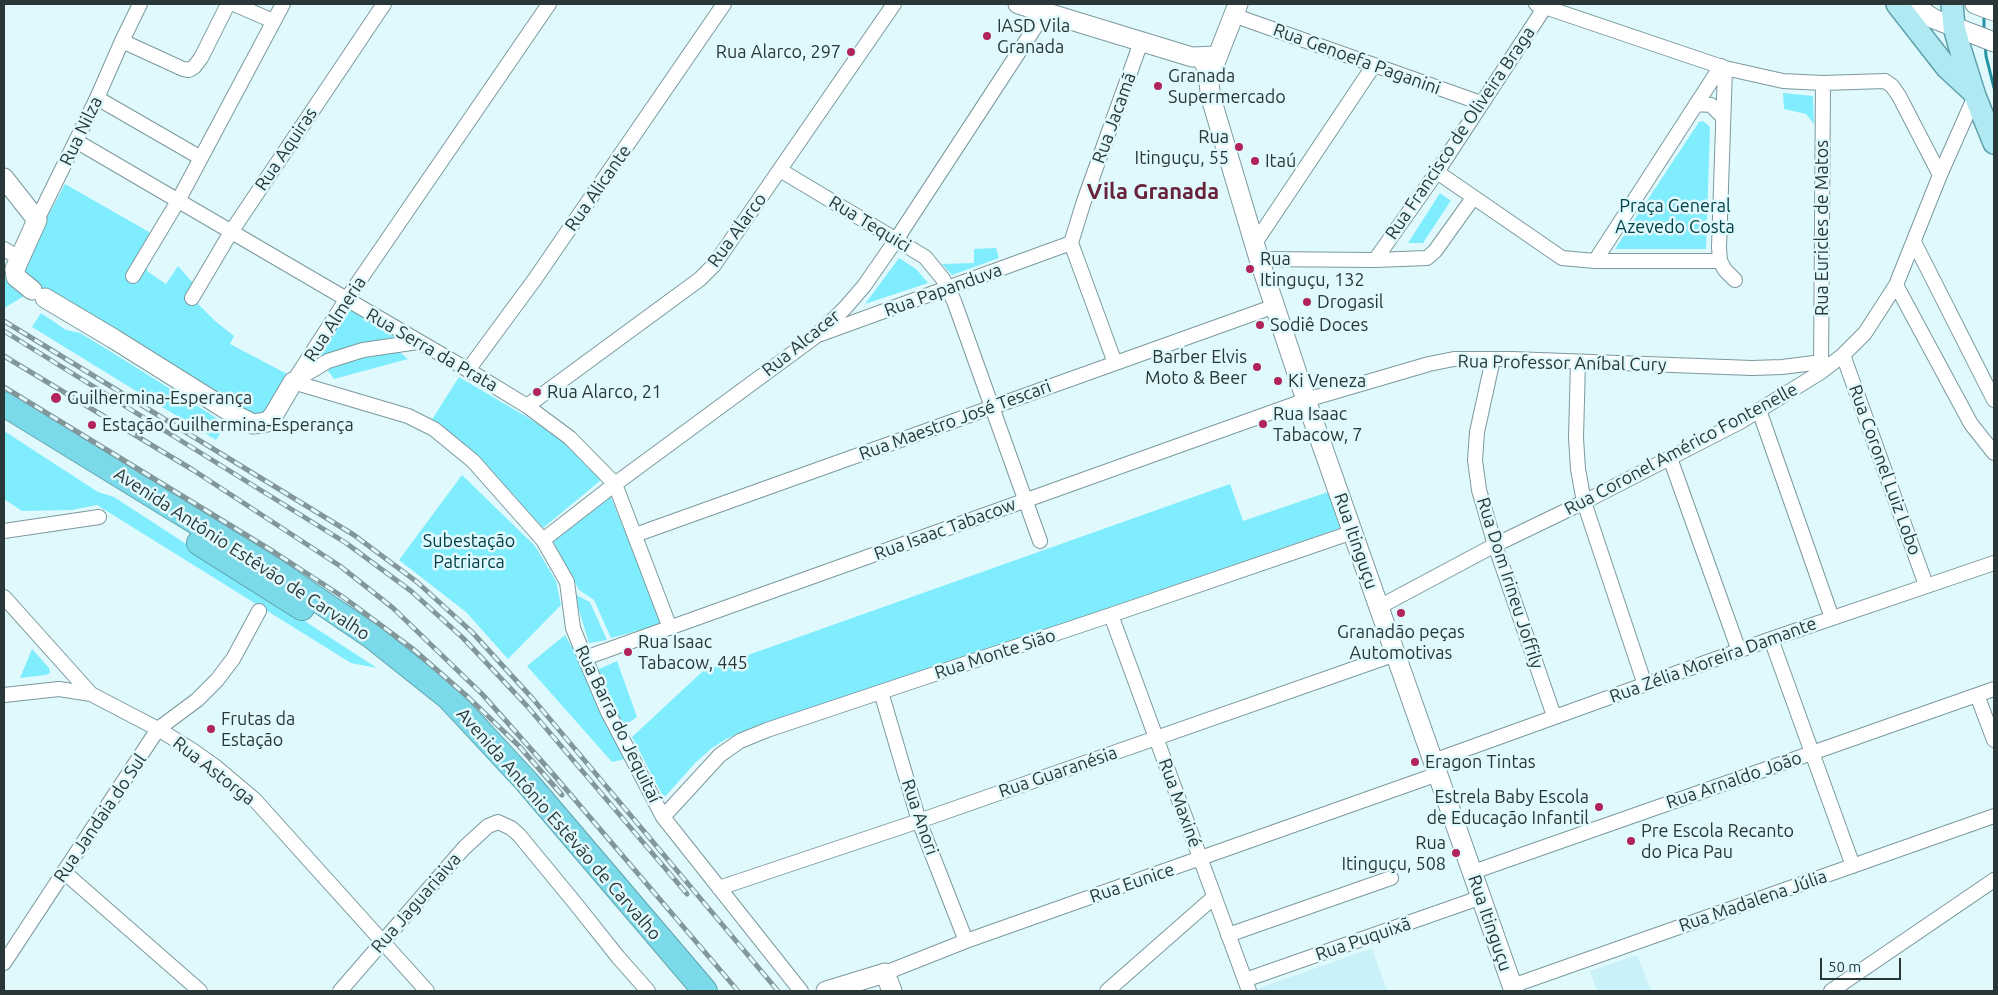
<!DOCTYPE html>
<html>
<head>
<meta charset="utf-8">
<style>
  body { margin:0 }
  #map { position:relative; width:1998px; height:995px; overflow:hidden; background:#e0f9fd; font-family:Ubuntu,sans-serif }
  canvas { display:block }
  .frame { position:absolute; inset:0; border:5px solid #2a3739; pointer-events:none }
  .scale { position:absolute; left:1820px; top:958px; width:81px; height:22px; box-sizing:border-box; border:2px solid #2a3739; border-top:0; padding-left:6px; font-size:15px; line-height:18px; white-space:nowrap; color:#2a3739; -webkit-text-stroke:4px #e0f9fd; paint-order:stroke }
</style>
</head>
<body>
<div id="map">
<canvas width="1998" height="995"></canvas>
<div class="frame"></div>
<div class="scale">50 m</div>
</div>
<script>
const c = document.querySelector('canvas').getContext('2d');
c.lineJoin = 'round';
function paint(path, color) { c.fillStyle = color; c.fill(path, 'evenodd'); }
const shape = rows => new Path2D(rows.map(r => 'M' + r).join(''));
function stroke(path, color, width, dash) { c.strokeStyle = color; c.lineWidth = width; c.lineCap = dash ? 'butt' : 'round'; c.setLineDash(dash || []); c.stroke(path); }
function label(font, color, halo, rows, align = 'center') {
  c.font = font + ' Ubuntu,sans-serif'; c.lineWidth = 5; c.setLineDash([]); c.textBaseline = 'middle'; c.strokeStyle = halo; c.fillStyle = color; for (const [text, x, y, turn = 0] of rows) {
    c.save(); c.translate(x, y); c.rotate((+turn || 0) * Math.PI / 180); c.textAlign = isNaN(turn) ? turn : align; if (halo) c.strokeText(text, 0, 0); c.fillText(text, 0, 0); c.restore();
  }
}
const built = shape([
  [1372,948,1387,991,1258,991,1257,989],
  [1637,955,1651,991,1597,991,1590,971]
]);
const green = shape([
  [1783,93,1813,96,1814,124,1806,114,1784,109],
  [1703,121,1710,127,1706,249,1615,249,1699,122],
  [65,184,149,232,147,271,166,284,178,266,193,283,198,304,215,321,234,336,230,344,291,376,267,418,247,418,217,391,73,310,18,272],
  [1440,193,1451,201,1450,202,1423,243,1408,243],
  [996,248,999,258,952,275,942,264,974,263,974,249],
  [899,258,916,269,928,283,865,304],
  [4,277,26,295,4,308],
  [350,310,400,338,346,348,314,362,345,314],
  [41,313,66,330,80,333,113,353,226,424,216,440,32,327],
  [396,349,408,359,334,379,326,368],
  [459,377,527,417,562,440,586,462,601,480,543,528,507,488,453,437,431,421],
  [4,431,98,492,114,497,377,668,351,663,97,505,72,510,22,511,4,499],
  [462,475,535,546,556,581,561,605,508,659,466,612,399,560],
  [1230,484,1243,521,1328,492,1340,528,980,652,758,725,726,739,712,748,695,763,664,798,632,737,703,671],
  [611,497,662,624,611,638,594,600,579,590,553,541],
  [574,594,590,602,607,640,589,643],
  [565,635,573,649,625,759,612,762,527,666],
  [32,649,49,668,50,673,46,675,20,678],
  [617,661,637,717,622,727,597,670]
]);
const stream = shape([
  [1984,15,1984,31],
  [1985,44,1986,56,1994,88]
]);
const street = shape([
  [234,4,273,21],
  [1536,4,1725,68,1783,81,1823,83,1885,81,1892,86,1899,96,1940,175],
  [1233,15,1481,103],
  [122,41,183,69,189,70,194,67,201,58,228,4],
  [97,98,201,158],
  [1696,104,1711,105,1723,117],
  [76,141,468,370,527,406,570,438,615,484,670,628],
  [780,170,925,257,943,279,954,301,1040,541],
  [1437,172,1562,258,1595,261,1720,261,1725,270,1735,280],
  [37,220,97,98,122,41,140,4],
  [1914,242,1994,400],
  [1255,243,1374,65],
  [4,249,19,258],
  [1259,259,1375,260,1427,258,1435,251,1473,198],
  [1375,260,1437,172,1545,7],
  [1595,261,1721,66],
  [1720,261,1719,247,1725,68],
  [133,276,178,201,283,4],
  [1896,285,1971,424,1994,453],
  [192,298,231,232,384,4],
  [821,334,1071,243],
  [1843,355,1926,585],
  [1493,359,1477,432,1475,460,1479,490,1495,545,1554,716],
  [1578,362,1576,438,1578,469,1584,502,1645,685],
  [1115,363,1071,243,1084,201,1141,42],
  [468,370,535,279,724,4],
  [1821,370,1823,83],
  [298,379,328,361,363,350,418,342],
  [293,382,408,416,434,429,473,461,543,540,567,582,573,628,585,658,607,710,663,817,801,991],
  [293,382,346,300,549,4],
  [527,406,700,279,714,265,894,4],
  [1759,410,1832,618],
  [1670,458,1739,651],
  [4,531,99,517],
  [635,535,1275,306],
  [543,540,615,484,816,336,845,308,864,286,896,240,1045,12],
  [4,597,91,694,158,729,192,750,216,767,254,799,427,991],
  [1379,607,1495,545,1584,502,1740,422,1821,372,1843,355,1865,333,1896,285,1940,175,1975,96],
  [1111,615,1249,991],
  [1771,639,1853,866],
  [585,658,1306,400,1429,364,1454,359,1512,359,1752,368,1782,367,1822,362],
  [881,692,919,821,966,941],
  [4,695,59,689,91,694],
  [1977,695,1994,740],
  [1433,761,1771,639,1994,563],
  [663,817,720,755,740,741,767,730,1111,615,1353,532],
  [64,872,200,991],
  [1473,872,1994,689],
  [719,888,919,821,1396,654],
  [1228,935,1391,878],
  [4,963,158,729,197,700,217,680,233,659,259,611],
  [885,973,966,941,1438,774],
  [1245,980,1482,897],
  [1512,986,1994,816],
  [340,991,464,848,488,826,498,822,511,828,519,835,575,903,618,957,648,991],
  [1107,991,1214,897],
  [1831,991,1994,880]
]);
const secondary = shape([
  [1018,4,1192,57,1217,56],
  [1911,4,1934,19,1994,42],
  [1975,4,1994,11],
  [1202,58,1207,69,1211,98,1259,259,1306,400,1514,991],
  [1213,68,1238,4],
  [4,178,37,220,15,269,16,277,32,290],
  [45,298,114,339,237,416,253,424,267,422,273,416,293,382],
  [826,991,885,973,892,991]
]);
const primary = shape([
  [1897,4,1947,68,1973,92],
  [1952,4,1954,27,1959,45,1975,96,1994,143]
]);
const highway = shape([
  [4,404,274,570,374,638,448,697,526,781,705,991],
  [199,543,302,608]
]);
const rail = shape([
  [4,321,354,535,417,582,472,632,533,699,778,991],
  [4,331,346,543,411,591,463,638,527,706,687,894],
  [4,356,193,470,340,566,393,608,483,695,553,774,738,991],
  [4,387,274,552,343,597,413,649,469,698,519,746,562,795]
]);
const markers = [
  [987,36,5,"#b1235a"],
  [851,52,5,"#b1235a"],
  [1158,86,5,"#b1235a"],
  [1239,147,5,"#b1235a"],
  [1255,161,5,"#b1235a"],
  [1250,269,5,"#b1235a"],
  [1307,302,5,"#b1235a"],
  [1260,325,5,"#b1235a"],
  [1257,367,5,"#b1235a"],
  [1278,381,5,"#b1235a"],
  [537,392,5,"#b1235a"],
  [56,398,6,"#b1235a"],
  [1263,424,5,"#b1235a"],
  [92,425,5,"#b1235a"],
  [1401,613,5,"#b1235a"],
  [628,652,5,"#b1235a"],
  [211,729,5,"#b1235a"],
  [1415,762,5,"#b1235a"],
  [1599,807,5,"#b1235a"],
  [1631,841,5,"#b1235a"],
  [1456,853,5,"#b1235a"]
];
const poiNames = [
  ["IASD Vila",997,26],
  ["Granada",997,47],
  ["Rua Alarco, 297",841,52,"right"],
  ["Granada",1168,76],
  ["Supermercado",1168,97],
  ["Rua",1229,137,"right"],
  ["Itinguçu, 55",1229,158,"right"],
  ["Itaú",1265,161],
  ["Rua",1260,259],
  ["Itinguçu, 132",1260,280],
  ["Drogasil",1317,302],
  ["Sodiê Doces",1270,325],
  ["Barber Elvis",1247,357,"right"],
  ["Moto & Beer",1247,378,"right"],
  ["Ki Veneza",1288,381],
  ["Rua Alarco, 21",547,392],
  ["Guilhermina-Esperança",67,398],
  ["Rua Isaac",1273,414],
  ["Tabacow, 7",1273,435],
  ["Estação Guilhermina-Esperança",102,425],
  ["Granadão peças",1401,632,"center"],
  ["Automotivas",1401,653,"center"],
  ["Rua Isaac",638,642],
  ["Tabacow, 445",638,663],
  ["Frutas da",221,719],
  ["Estação",221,740],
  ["Eragon Tintas",1425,762],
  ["Estrela Baby Escola",1589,797,"right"],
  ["de Educação Infantil",1589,818,"right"],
  ["Pre Escola Recanto",1641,831],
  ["do Pica Pau",1641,852],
  ["Rua",1446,843,"right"],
  ["Itinguçu, 508",1446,864,"right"]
];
const streetNames = [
  ["Rua Genoefa Paganini",1357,59,20],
  ["Rua Jacamã",1114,118,-70],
  ["Rua Nilza",81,131,-64],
  ["Rua Francisco de Oliveira Braga",1460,133,-56],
  ["Rua Aquiras",286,149,-56],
  ["Rua Alicante",598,188,-55],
  ["Rua Tequici",870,224,31],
  ["Rua Euricles de Matos",1822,228,-90],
  ["Rua Alarco",737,230,-54],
  ["Rua Papanduva",943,290,-20],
  ["Rua Almeria",335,319,-57],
  ["Rua Alcacer",801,343,-39],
  ["Rua Serra da Prata",432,350,30],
  ["Rua Professor Aníbal Cury",1562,363,1],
  ["Rua Maestro José Tescari",955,420,-20],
  ["Rua Coronel Américo Fontenelle",1681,449,-28],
  ["Rua Coronel Luiz Lobo",1885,470,70],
  ["Rua Isaac Tabacow",945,529,-20],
  ["Rua Itinguçu",1356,541,71],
  ["Avenida Antônio Estêvão de Carvalho",242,554,33],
  ["Rua Dom Irineu Joffily",1510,583,72],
  ["Rua Monte Sião",995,654,-18],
  ["Rua Zélia Moreira Damante",1713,660,-20],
  ["Rua Barra do Jequitaí",618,724,64],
  ["Rua Astorga",214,771,38],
  ["Rua Guaranésia",1058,772,-19],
  ["Rua Arnaldo João",1734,780,-19],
  ["Rua Maxiné",1180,803,70],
  ["Rua Anori",920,817,71],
  ["Rua Jandaia do Sul",100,818,-56],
  ["Avenida Antônio Estêvão de Carvalho",559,824,49],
  ["Rua Eunice",1132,883,-19],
  ["Rua Madalena Júlia",1753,901,-19],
  ["Rua Jaguariaiva",416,903,-49],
  ["Rua Itinguçu",1490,923,71],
  ["Rua Puquixã",1363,939,-19]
];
const parkNames = [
  ["Praça General",1675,206],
  ["Azevedo Costa",1675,227],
  ["Subestação",469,541],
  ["Patriarca",469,562]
];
const districtNames = [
  ["Vila Granada",1153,192]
];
paint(built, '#c8f1f8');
paint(green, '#7fedfe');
stroke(stream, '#2694a2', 3);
stroke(street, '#7b999e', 16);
stroke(secondary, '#7b999e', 21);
stroke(primary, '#5fa1ab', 24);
stroke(highway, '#5fa1ab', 26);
stroke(street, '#fff', 14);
stroke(secondary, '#fff', 19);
stroke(primary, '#b0e9f2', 21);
stroke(highway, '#7bdae9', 24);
stroke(rail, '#839699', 5);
stroke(rail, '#e0f9fd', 3, [9]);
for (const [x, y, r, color] of markers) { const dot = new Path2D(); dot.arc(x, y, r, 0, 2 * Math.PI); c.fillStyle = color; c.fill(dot); stroke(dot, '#e0f9fd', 2); }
label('18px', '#2a3739', '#e0f9fd', poiNames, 'left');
label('18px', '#2a3739', '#e0f9fd', streetNames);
label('18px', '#004048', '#e0f9fd', parkNames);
label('bold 22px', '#672339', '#e0f9fd', districtNames);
</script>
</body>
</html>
